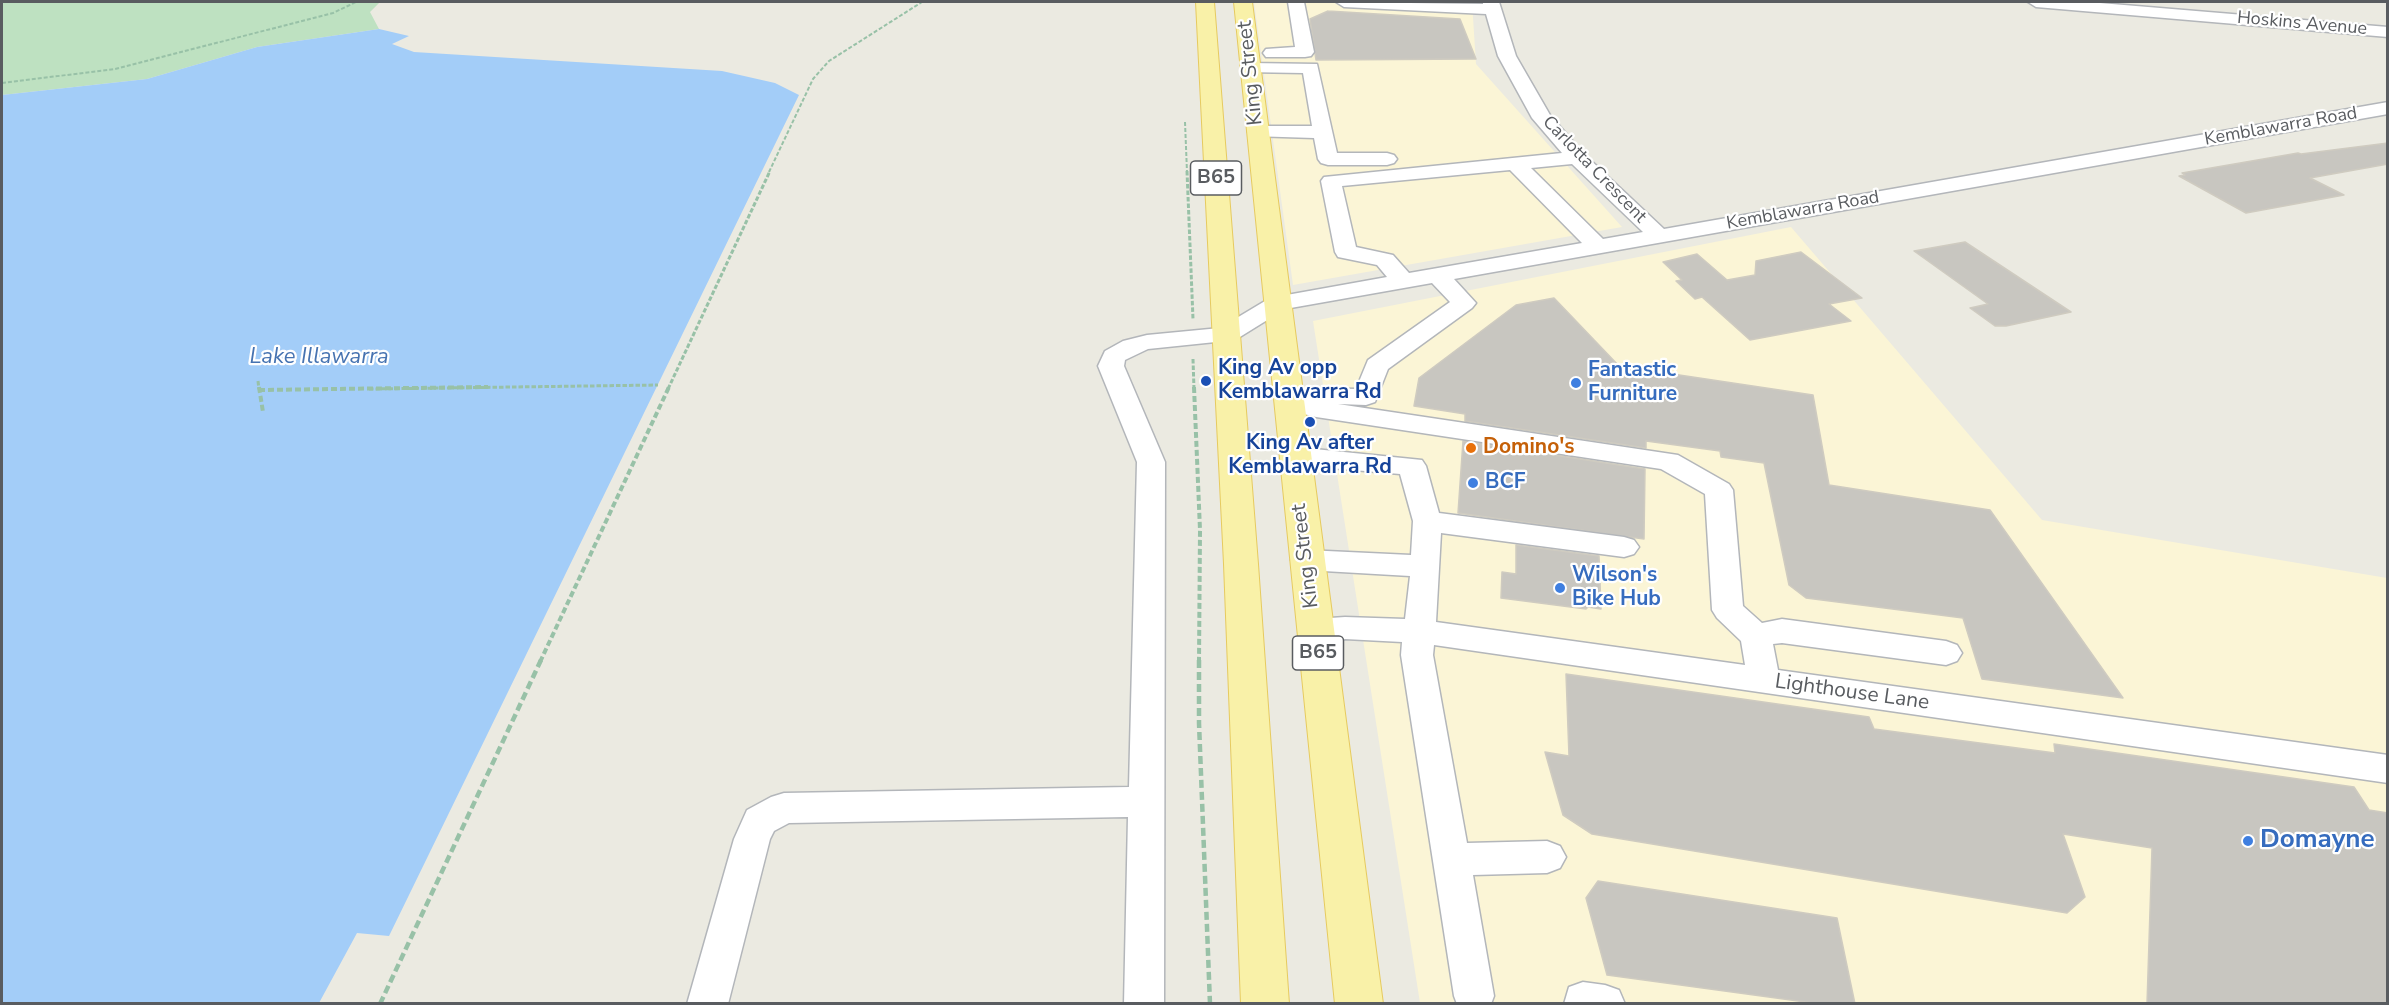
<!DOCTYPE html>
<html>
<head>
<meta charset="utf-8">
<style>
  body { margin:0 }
  #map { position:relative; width:2389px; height:1005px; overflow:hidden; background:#ebeae1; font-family:"Nunito Sans",sans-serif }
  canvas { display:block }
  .frame { position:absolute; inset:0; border:3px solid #595c60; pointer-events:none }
</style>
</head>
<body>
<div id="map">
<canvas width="2389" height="1005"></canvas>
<div class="frame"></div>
</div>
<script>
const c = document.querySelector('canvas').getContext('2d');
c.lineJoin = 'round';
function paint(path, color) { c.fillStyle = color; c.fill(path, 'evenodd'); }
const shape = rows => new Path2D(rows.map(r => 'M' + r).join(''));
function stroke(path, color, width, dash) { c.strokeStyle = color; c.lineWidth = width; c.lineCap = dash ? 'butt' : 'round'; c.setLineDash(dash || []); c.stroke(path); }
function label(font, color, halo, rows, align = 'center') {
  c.font = font + ' "Nunito Sans",sans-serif'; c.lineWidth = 4.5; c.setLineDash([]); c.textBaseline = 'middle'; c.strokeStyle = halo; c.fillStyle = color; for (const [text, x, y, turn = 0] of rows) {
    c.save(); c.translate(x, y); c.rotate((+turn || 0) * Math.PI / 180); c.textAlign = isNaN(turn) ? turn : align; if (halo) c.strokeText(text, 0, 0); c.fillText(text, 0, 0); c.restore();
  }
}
const commercial = shape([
  [1254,2,1472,2,1476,64,1622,227,1293,285],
  [1791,227,2042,520,2387,578,2387,1003,1420,1003,1313,321]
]);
const green = shape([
  [2,2,380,2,370,12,379,29,257,47,147,79,2,95]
]);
const water = shape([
  [379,29,409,36,392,44,414,52,722,71,775,83,799,95,389,936,357,933,319,1003,2,1003,2,95,147,79,257,47]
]);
const building = shape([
  [1328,11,1460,19,1476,59,1316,60,1310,19,1328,11],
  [2388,143,2388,164,2310,178,2344,195,2246,213,2179,176,2185,175,2182,173,2298,153,2301,154,2388,143],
  [1965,242,2071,312,2006,326,1995,326,1970,308,1988,304,1914,251,1965,242],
  [1801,252,1862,298,1829,304,1851,321,1750,340,1702,297,1695,299,1676,281,1682,280,1663,262,1697,254,1727,280,1755,275,1756,261,1801,252],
  [1554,298,1619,366,1813,395,1829,485,1990,510,2123,698,1982,679,1963,618,1806,598,1789,585,1764,463,1721,457,1720,451,1646,441,1646,448,1465,421,1465,414,1414,406,1419,378,1516,305,1554,298],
  [1463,441,1645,469,1644,539,1458,513,1463,441],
  [1516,545,1599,556,1601,609,1588,607,1586,609,1501,598,1502,572,1516,574,1516,545],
  [1566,674,1869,717,1874,729,2055,753,2054,744,2354,787,2369,810,2388,813,2388,1004,2147,1004,2152,848,2063,834,2085,897,2067,913,1592,834,1563,815,1545,752,1569,756,1566,674],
  [1598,881,1837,918,1855,1004,1820,1004,1607,975,1586,898,1598,881]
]);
const pathFar3 = shape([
  [2,83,115,69,333,13,356,2],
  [1185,122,1187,172],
  [769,172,813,79,829,61,922,2]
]);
const pathFar2 = shape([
  [1187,171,1193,319],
  [1193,359,1194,389],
  [258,381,259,389],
  [369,389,658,385],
  [668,389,770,171]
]);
const pathFar1 = shape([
  [259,387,263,412],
  [1194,387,1200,530,1199,662],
  [259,390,488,387],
  [540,662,669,387]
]);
const path = shape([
  [1199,660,1199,723,1210,1004],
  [380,1004,541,660]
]);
const minor = shape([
  [1288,2,1304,2,1314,52,1311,56,1305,57,1266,57,1263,53,1266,49,1295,47,1288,2],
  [1336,2,1483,4,1483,2,1499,2,1516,56,1550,115,1584,154,1664,229,2388,102,2388,114,1454,279,1476,303,1472,308,1388,369,1375,402,1366,405,1338,404,1678,455,1729,484,1733,490,1743,606,1762,623,1782,619,1946,641,1957,645,1962,653,1957,661,1946,665,1782,643,1773,644,1778,670,2388,755,2388,783,1434,645,1433,655,1467,843,1547,841,1560,846,1566,857,1560,868,1547,873,1473,875,1494,996,1491,1004,1457,1004,1454,996,1401,655,1402,642,1345,639,1315,643,1304,639,1299,631,1304,623,1315,619,1345,617,1405,619,1410,576,1306,570,1295,567,1291,560,1295,553,1306,550,1411,555,1413,521,1400,474,1295,465,1285,462,1281,456,1285,450,1295,447,1422,460,1426,466,1439,513,1624,537,1634,540,1639,547,1634,554,1624,557,1441,533,1436,622,1745,665,1741,641,1717,618,1712,610,1705,494,1661,469,1316,417,1280,408,1276,402,1280,396,1313,388,1356,389,1368,360,1450,302,1432,283,1285,309,1235,340,1148,349,1125,360,1124,366,1165,462,1164,1004,1124,1004,1128,817,789,823,774,831,770,839,728,1004,687,1004,734,839,747,810,771,797,784,793,1129,787,1137,462,1098,366,1105,351,1123,341,1147,335,1220,328,1270,298,1387,277,1377,265,1338,257,1335,252,1321,181,1324,177,1562,153,1532,118,1498,56,1486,14,1344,7,1336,2],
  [1572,164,1643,232,1603,239,1531,168,1572,164],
  [1510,170,1582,243,1409,273,1393,255,1356,247,1342,186,1510,170],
  [2028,2,2088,2,2388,27,2388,37,2036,7,2028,2],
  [1250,63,1317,64,1337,153,1387,153,1394,155,1397,159,1394,163,1387,165,1328,165,1321,163,1318,159,1314,138,1251,136,1248,132,1251,128,1258,126,1312,126,1303,73,1244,72,1241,68,1244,64,1250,63],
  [1583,982,1605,985,1619,990,1625,1004,1564,1004,1569,987,1583,982]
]);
const major = shape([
  [1196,2,1214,2,1258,564,1289,1004,1241,1004,1224,564,1196,2],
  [1234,2,1252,2,1383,1004,1335,1004,1234,2]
]);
const markers = [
  [1206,381,6,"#1a4fb4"],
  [1576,383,6,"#3f7fe0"],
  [1310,422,6,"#1a4fb4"],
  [1471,448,6,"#e8710a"],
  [1473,483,6,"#3f7fe0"],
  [1560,588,6,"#3f7fe0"],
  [2248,841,6,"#3f7fe0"]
];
const farStreetnames = [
  ["Hoskins Avenue",2302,24,5],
  ["Kemblawarra Road",2281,127,-10],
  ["Carlotta Crescent",1594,170,46],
  ["Kemblawarra Road",1803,211,-10]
];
const shields = [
  [1216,178,51],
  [1318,653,51]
];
const shieldNames = [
  ["B65",1216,178],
  ["B65",1318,653]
];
const streetNames = [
  ["King Street",1251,73,-96],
  ["King Street",1306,556,-97],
  ["Lighthouse Lane",1852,693,8]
];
const transitNames = [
  ["King Av opp",1218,369],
  ["Kemblawarra Rd",1218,393],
  ["King Av after",1310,444,"center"],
  ["Kemblawarra Rd",1310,468,"center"]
];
const shopNames = [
  ["Fantastic",1588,371],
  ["Furniture",1588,395],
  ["BCF",1485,483],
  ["Wilson's",1572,576],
  ["Bike Hub",1572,600]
];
const foodNames = [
  ["Domino's",1483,448]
];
const waterNames = [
  ["Lake Illawarra",319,358]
];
const nearShopnames = [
  ["Domayne",2260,841]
];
paint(commercial, '#fbf5d6');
paint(green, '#bee1c1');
paint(water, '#a3cdf8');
paint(building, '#c8c6c0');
stroke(building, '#cfcbc0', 1.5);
stroke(minor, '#b3b6ba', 3);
stroke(major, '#e6ca5f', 2);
stroke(pathFar3, '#98c1a7', 2, [4, 2]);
stroke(pathFar2, '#98c1a7', 3, [4.5, 2]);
stroke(pathFar1, '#98c1a7', 4, [6, 3]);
stroke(path, '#98c1a7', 4.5, [8, 4]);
paint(minor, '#fff');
paint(major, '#f9f1a8');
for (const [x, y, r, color] of markers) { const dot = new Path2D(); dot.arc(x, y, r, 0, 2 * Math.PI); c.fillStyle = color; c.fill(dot); stroke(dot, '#fff', 2); }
label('18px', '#595c60', '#fff', farStreetnames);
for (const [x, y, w] of shields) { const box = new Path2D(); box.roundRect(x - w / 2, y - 17, w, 34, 4.5); c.fillStyle = '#fff'; c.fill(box); stroke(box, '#595c60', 1.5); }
label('bold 20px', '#595c60', null, shieldNames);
label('21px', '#595c60', '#fff', streetNames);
label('bold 21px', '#164399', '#fff', transitNames, 'left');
label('bold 21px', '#366cbe', '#fff', shopNames, 'left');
label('bold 21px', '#c56008', '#fff', foodNames, 'left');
label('italic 22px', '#4673b1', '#fff', waterNames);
label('bold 26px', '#366cbe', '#fff', nearShopnames, 'left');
</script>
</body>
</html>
